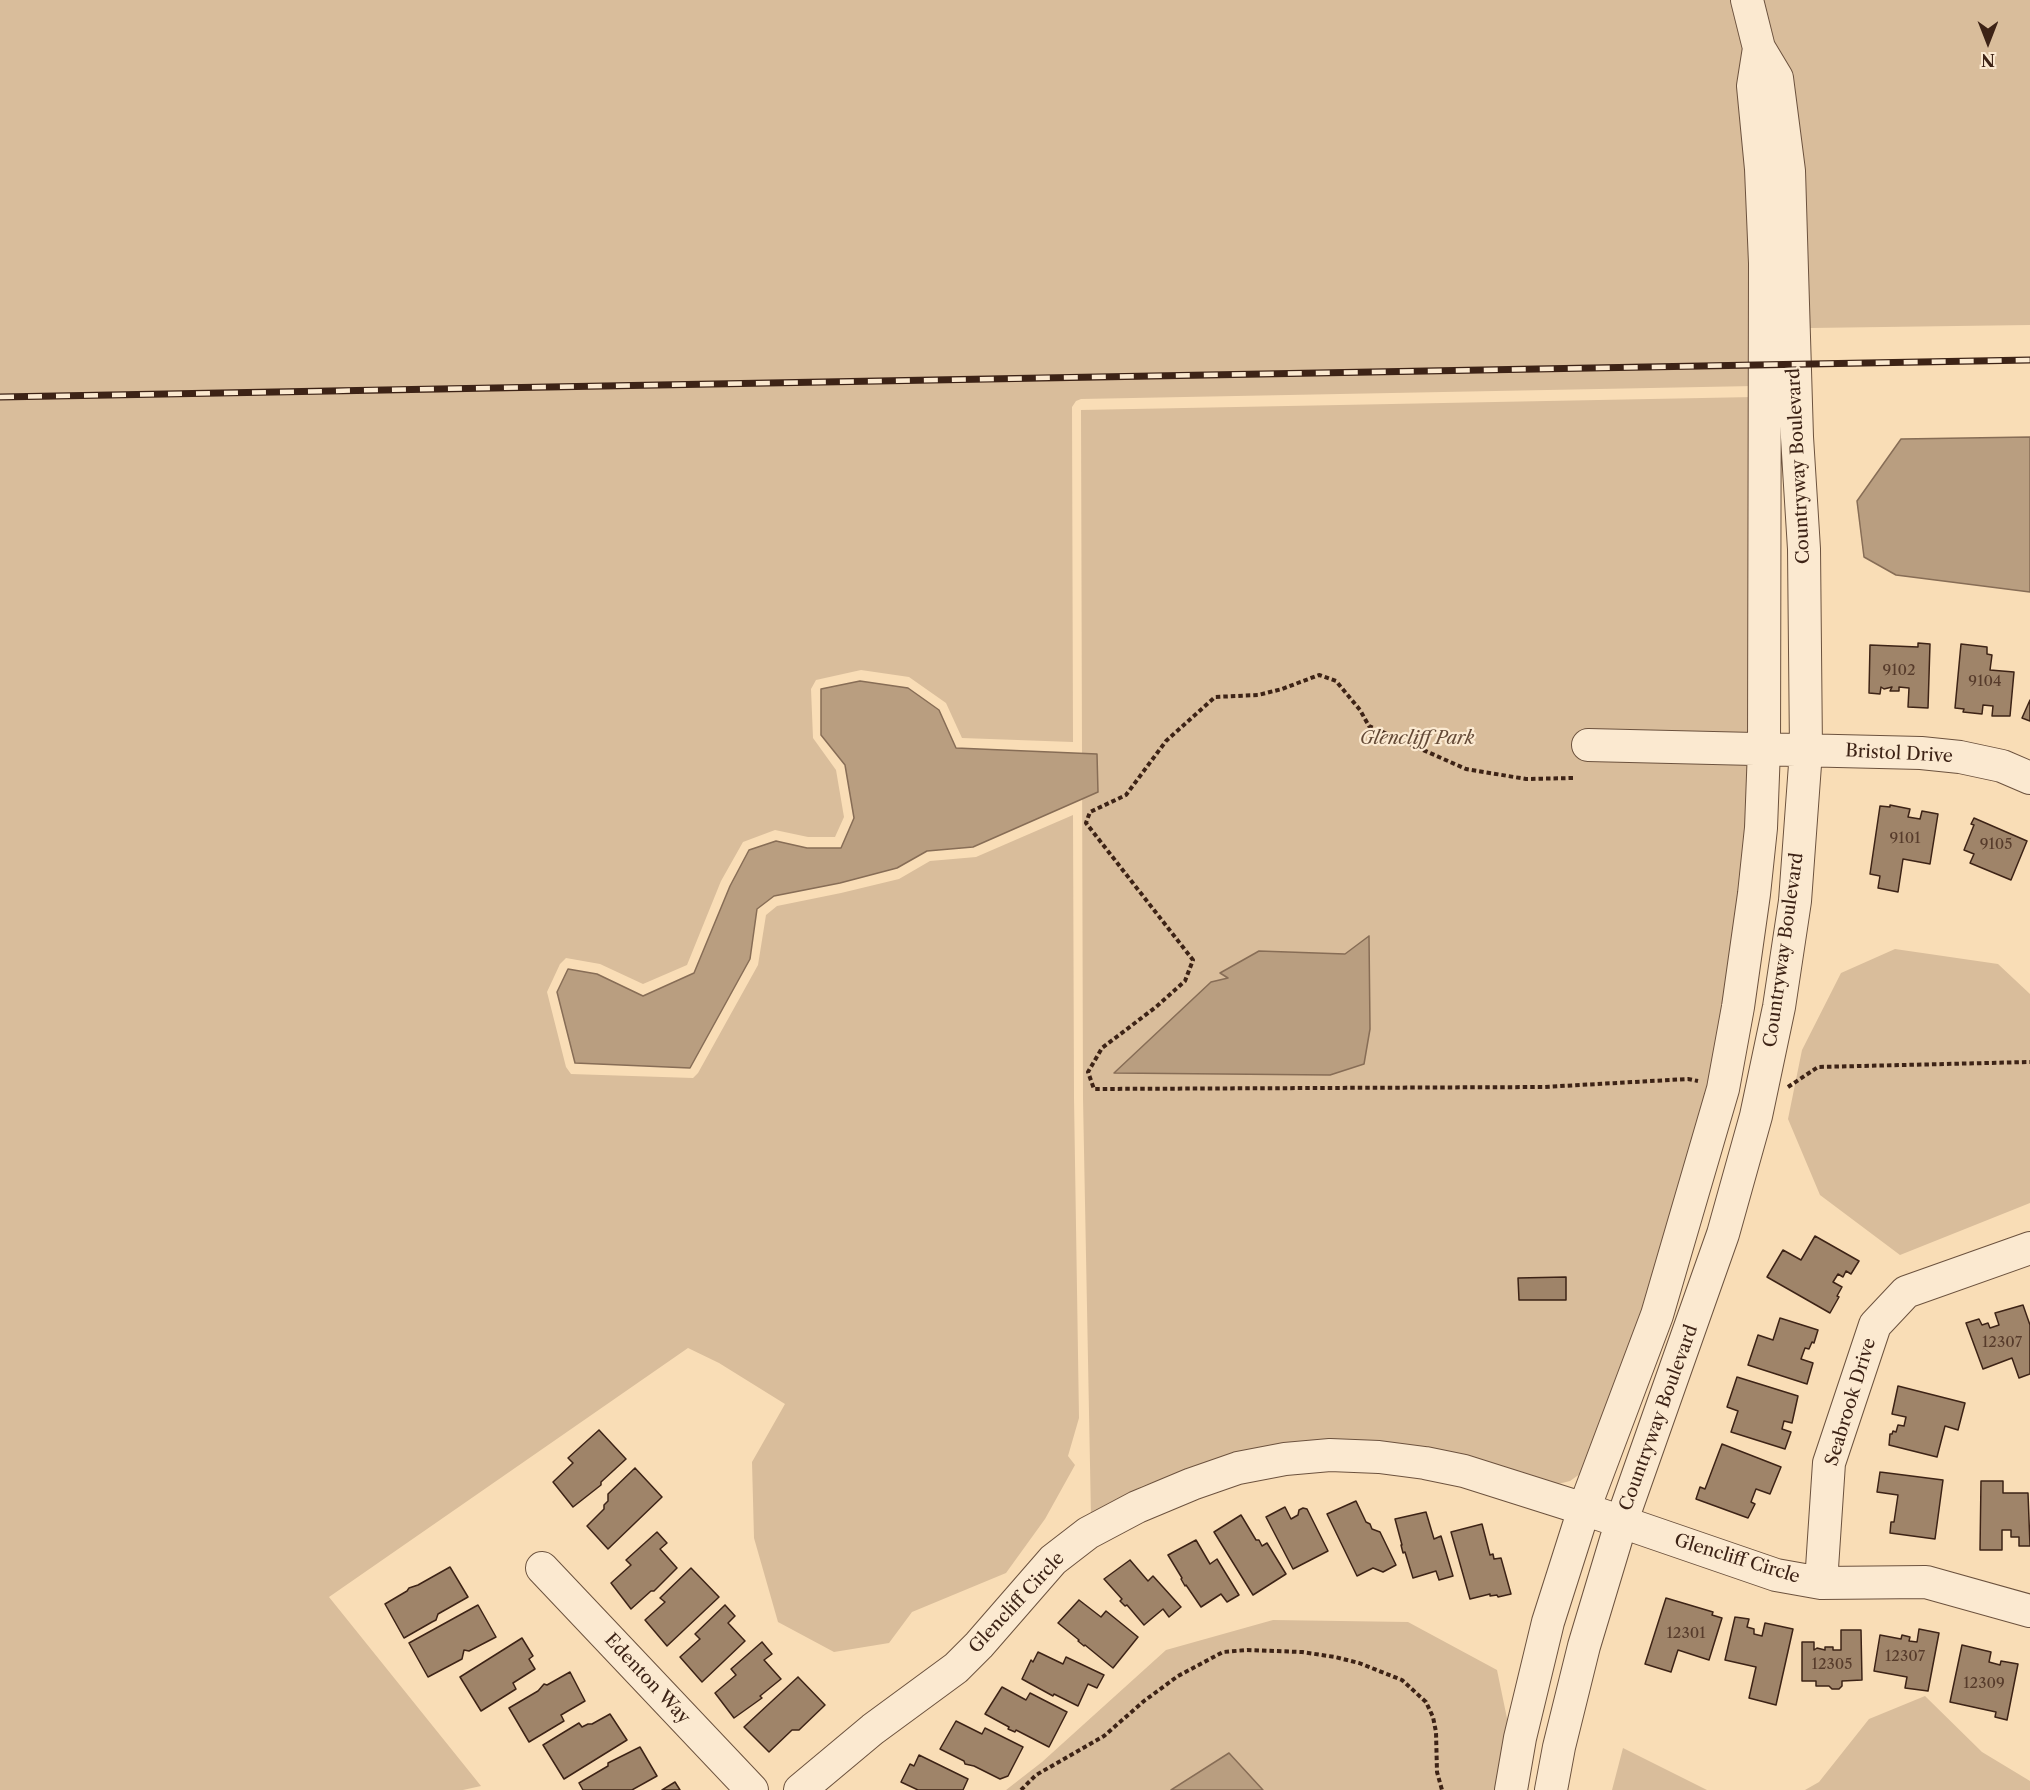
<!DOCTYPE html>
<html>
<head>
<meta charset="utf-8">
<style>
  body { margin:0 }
  #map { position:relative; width:2030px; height:1790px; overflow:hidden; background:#f9ddb6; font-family:"Libre Caslon Text",serif }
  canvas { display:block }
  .north { position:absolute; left:1958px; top:12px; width:60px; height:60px; -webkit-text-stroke:4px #fbe9d0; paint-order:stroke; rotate:180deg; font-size:16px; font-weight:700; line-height:24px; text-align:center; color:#3d2316 }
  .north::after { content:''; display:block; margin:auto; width:21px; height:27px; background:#3d2316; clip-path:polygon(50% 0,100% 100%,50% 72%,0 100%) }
</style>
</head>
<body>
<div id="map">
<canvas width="2030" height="1790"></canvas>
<div class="north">N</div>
</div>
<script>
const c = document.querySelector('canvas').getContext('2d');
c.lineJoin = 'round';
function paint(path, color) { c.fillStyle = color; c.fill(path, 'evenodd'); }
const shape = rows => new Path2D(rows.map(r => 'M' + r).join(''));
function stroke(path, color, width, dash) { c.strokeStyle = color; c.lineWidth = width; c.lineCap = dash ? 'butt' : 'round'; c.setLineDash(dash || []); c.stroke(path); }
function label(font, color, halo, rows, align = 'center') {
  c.font = font + ' "Libre Caslon Text",serif'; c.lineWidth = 4.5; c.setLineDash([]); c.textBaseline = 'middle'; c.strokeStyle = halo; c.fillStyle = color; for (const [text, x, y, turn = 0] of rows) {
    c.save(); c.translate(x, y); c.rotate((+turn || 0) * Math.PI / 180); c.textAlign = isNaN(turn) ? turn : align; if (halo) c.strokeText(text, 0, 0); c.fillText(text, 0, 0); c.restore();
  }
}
const green = shape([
  [0,0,1736,0,1746,43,1750,170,1754,386,1081,399,1076,401,1072,407,1073,742,962,738,946,703,909,677,861,670,816,680,811,689,813,738,836,770,844,817,835,837,808,837,775,830,743,842,721,881,687,965,643,984,600,964,566,958,560,964,547,992,566,1067,571,1074,693,1078,698,1073,758,965,766,915,777,906,841,893,899,879,930,861,976,857,1073,815,1074,1098,1079,1418,1068,1456,1075,1465,1045,1519,1006,1573,912,1612,889,1643,834,1652,778,1622,754,1538,752,1462,785,1404,719,1363,688,1348,329,1597,481,1786,463,1790,0,1790],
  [1759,0,2030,0,2030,325,1810,328,1805,334,1770,45],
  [1754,397,1754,691,1739,926,1710,1093,1653,1282,1587,1469,1570,1481,1558,1484,1235,1454,1142,1486,1091,1517,1083,1098,1081,410],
  [1895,949,1998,964,2030,994,2030,1203,1900,1255,1820,1195,1788,1119,1802,1050,1841,973],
  [1273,1620,1408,1622,1497,1670,1509,1728,1498,1790,1006,1790,1042,1762,1166,1650],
  [1925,1696,1982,1752,2030,1781,2030,1790,1805,1790,1819,1782,1869,1719],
  [1623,1748,1707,1790,1612,1790]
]);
const water = shape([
  [2030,437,2030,592,1896,575,1864,557,1857,501,1901,439,2030,437],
  [860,681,908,688,939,710,956,748,1097,754,1098,792,973,847,927,851,897,868,840,883,774,896,757,909,750,959,690,1068,575,1063,557,992,568,969,597,974,643,996,694,973,730,886,749,850,776,841,807,848,841,848,854,818,845,765,821,735,821,689,860,681],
  [1369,936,1370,1029,1364,1064,1330,1075,1114,1073,1211,982,1228,978,1220,973,1259,951,1345,954,1369,936],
  [1229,1753,1263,1790,1171,1790,1229,1753]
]);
const building = shape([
  [1918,643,1930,644,1928,708,1908,707,1909,688,1899,687,1899,691,1890,691,1892,687,1884,689,1881,687,1880,694,1869,693,1870,645,1918,647,1918,643],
  [1961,644,1987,647,1987,654,1992,655,1990,670,2014,672,2010,716,1992,716,1993,706,1983,705,1982,714,1963,712,1964,709,1955,708,1961,644],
  [2030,700,2030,721,2022,718,2030,700],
  [1890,805,1910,809,1908,817,1920,819,1922,811,1938,814,1930,864,1903,859,1898,892,1878,888,1880,876,1870,874,1880,806,1890,807,1890,805],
  [1974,818,2027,841,2011,880,1970,863,1974,854,1964,850,1974,825,1971,824,1974,818],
  [1815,1236,1859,1261,1851,1274,1846,1271,1843,1277,1838,1274,1833,1282,1842,1287,1837,1296,1839,1297,1830,1313,1767,1277,1783,1250,1801,1260,1815,1236],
  [1566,1277,1566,1300,1519,1300,1518,1278,1566,1277],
  [2023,1305,2030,1325,2030,1374,2019,1378,2012,1358,1983,1369,1966,1323,1979,1319,1982,1325,1988,1323,1990,1328,1999,1325,1995,1313,2023,1305],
  [1780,1318,1818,1330,1814,1343,1812,1342,1809,1349,1805,1348,1801,1359,1813,1363,1807,1384,1748,1365,1758,1335,1773,1340,1780,1318],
  [1737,1377,1798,1396,1792,1423,1784,1421,1782,1429,1791,1432,1785,1449,1731,1432,1738,1411,1727,1407,1737,1377],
  [1898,1386,1965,1403,1958,1430,1945,1426,1937,1457,1889,1445,1890,1434,1892,1434,1893,1431,1896,1432,1898,1425,1904,1426,1906,1417,1892,1414,1898,1386],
  [599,1430,626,1459,601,1482,601,1485,573,1507,553,1482,573,1463,568,1458,599,1430],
  [1722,1444,1781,1467,1770,1494,1756,1489,1751,1502,1755,1504,1748,1518,1696,1499,1700,1487,1705,1489,1722,1444],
  [635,1468,662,1497,608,1549,587,1526,604,1509,604,1505,608,1501,608,1494,635,1468],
  [1880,1472,1943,1480,1935,1539,1890,1533,1891,1522,1894,1522,1898,1495,1877,1492,1880,1472],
  [1981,1481,2003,1481,2003,1493,2028,1493,2030,1546,2019,1546,2019,1537,2011,1537,2011,1530,2002,1530,2002,1550,1980,1550,1981,1481],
  [1356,1501,1366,1522,1370,1524,1372,1529,1380,1532,1396,1565,1383,1572,1373,1568,1357,1576,1327,1514,1356,1501],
  [1285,1507,1291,1519,1298,1515,1299,1510,1303,1508,1307,1509,1328,1551,1293,1569,1266,1517,1285,1507],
  [1426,1512,1434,1539,1441,1536,1453,1576,1439,1580,1436,1571,1413,1578,1405,1552,1403,1553,1401,1545,1402,1545,1395,1519,1426,1512],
  [1241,1515,1256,1540,1259,1540,1262,1546,1267,1543,1286,1574,1253,1595,1214,1532,1241,1515],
  [1482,1524,1490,1555,1493,1554,1494,1559,1501,1558,1511,1594,1498,1597,1497,1595,1490,1596,1490,1594,1470,1599,1451,1532,1482,1524],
  [657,1532,667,1543,660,1549,677,1568,654,1591,651,1591,631,1609,611,1583,631,1565,626,1560,657,1532],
  [1196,1540,1210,1564,1217,1559,1239,1595,1227,1602,1221,1594,1201,1607,1186,1585,1185,1586,1181,1579,1182,1578,1168,1555,1196,1540],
  [1130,1560,1148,1581,1153,1576,1181,1607,1169,1617,1163,1609,1144,1625,1127,1605,1125,1606,1120,1601,1122,1599,1104,1579,1130,1560],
  [450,1567,468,1597,438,1614,436,1620,432,1622,404,1638,385,1604,407,1591,409,1588,418,1585,450,1567],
  [691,1568,719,1597,667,1646,645,1620,665,1602,660,1598,691,1568],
  [1666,1598,1713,1612,1712,1615,1722,1618,1709,1660,1678,1650,1671,1672,1645,1664,1666,1598],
  [1079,1600,1101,1617,1106,1611,1138,1637,1113,1668,1085,1645,1084,1646,1078,1641,1079,1640,1058,1623,1079,1600],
  [478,1605,496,1637,469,1651,464,1650,462,1659,428,1677,409,1643,478,1605],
  [725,1605,735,1616,728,1623,745,1641,702,1682,680,1657,700,1639,695,1634,725,1605],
  [1735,1617,1749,1619,1747,1627,1754,1629,1754,1634,1762,1636,1765,1623,1793,1629,1776,1705,1749,1698,1756,1667,1725,1660,1735,1617],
  [1919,1629,1939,1633,1928,1691,1905,1688,1907,1677,1874,1671,1880,1635,1901,1639,1902,1635,1910,1637,1909,1641,1917,1642,1919,1629],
  [1841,1630,1861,1630,1862,1680,1842,1681,1842,1686,1839,1689,1832,1689,1829,1686,1816,1686,1816,1681,1802,1681,1802,1642,1814,1642,1814,1650,1817,1648,1825,1650,1825,1647,1833,1647,1833,1650,1841,1650,1841,1630],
  [522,1638,533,1656,529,1659,535,1669,513,1683,516,1689,481,1711,460,1677,522,1638],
  [762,1642,772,1654,764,1660,781,1679,760,1696,762,1698,734,1718,715,1693,736,1675,731,1669,762,1642],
  [1962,1645,1991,1652,1989,1662,2000,1665,2001,1661,2018,1664,2007,1720,1995,1717,1996,1712,1950,1702,1962,1645],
  [1038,1652,1063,1664,1066,1657,1104,1675,1097,1688,1088,1684,1078,1706,1054,1694,1053,1696,1022,1679,1031,1660,1033,1662,1038,1652],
  [570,1672,585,1701,561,1715,564,1721,529,1742,509,1708,538,1691,544,1684,547,1685,570,1672],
  [798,1677,825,1705,799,1730,792,1730,769,1752,744,1727,798,1677],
  [1002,1687,1026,1700,1030,1693,1067,1712,1049,1747,1016,1730,1015,1732,1008,1729,1009,1727,985,1714,1002,1687],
  [610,1714,627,1740,564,1779,543,1745,579,1723,582,1727,588,1724,592,1724,610,1714],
  [956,1721,982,1734,985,1728,1023,1747,1008,1776,1000,1779,974,1766,965,1764,964,1761,940,1749,956,1721],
  [640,1747,657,1776,632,1790,583,1790,579,1783,608,1766,608,1763,640,1747],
  [919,1755,968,1779,963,1790,918,1790,901,1782,910,1764,914,1766,919,1755],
  [675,1782,680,1790,662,1790,675,1782]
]);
const path = shape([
  [1573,778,1526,779,1466,769,1369,726,1360,710,1336,681,1319,675,1282,689,1258,695,1215,697,1166,741,1126,795,1090,812,1086,823,1193,960,1185,981,1156,1007,1102,1048,1088,1072,1094,1089,1544,1087,1688,1079,1698,1081],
  [1788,1087,1818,1067,2030,1062],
  [1021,1790,1036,1775,1104,1736,1144,1701,1178,1676,1223,1652,1247,1650,1302,1652,1335,1657,1359,1663,1402,1680,1426,1702,1433,1717,1436,1732,1437,1772,1442,1790]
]);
const minor = shape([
  [1588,745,1921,753,1960,757,2002,766,2030,778],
  [542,1568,752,1790],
  [1821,1583,1829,1463,1875,1325,1906,1292,2030,1248],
  [800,1790,873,1729,956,1668,979,1645,1053,1560,1088,1533,1137,1507,1192,1484,1238,1468,1285,1459,1330,1455,1379,1457,1425,1463,1464,1471,1584,1509,1776,1575,1821,1583,1926,1582,2030,1611],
  [1511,1790,1520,1738,1548,1622,1584,1509,1657,1315,1723,1089,1738,1007,1754,894,1761,828,1764,749,1765,263,1761,169,1753,86,1759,48],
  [1551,1790,1559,1747,1584,1646,1621,1523,1723,1234,1756,1116,1779,1007,1795,901,1806,751,1804,549,1797,437,1789,171,1777,78,1759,48,1747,0]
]);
const rail = shape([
  [0,397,2030,360]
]);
const numberNames = [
  ["9102",1899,671],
  ["9104",1985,682],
  ["9101",1905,839],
  ["9105",1996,845],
  ["12307",2002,1343],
  ["12301",1686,1634],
  ["12307",1905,1657],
  ["12305",1832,1665],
  ["12309",1984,1684]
];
const streetNames = [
  ["Countryway Boulevard",1799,466,-93],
  ["Bristol Drive",1899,754,3],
  ["Countryway Boulevard",1784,950,-82],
  ["Seabrook Drive",1851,1402,-73],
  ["Countryway Boulevard",1659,1418,-70],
  ["Glencliff Circle",1737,1559,17],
  ["Glencliff Circle",1017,1603,-47],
  ["Edenton Way",647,1679,47]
];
const parkNames = [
  ["Glencliff Park",1417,739]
];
paint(green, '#d9bd9b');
paint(water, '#b99e80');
stroke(water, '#876d56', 1.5);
paint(building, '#9f8469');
stroke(building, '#3d2316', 1.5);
stroke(minor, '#6c523e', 34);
stroke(path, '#3d2316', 4, [4.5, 3]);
stroke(minor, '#fbe9d0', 32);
stroke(rail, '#3d2316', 7);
stroke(rail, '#fbe9d0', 4.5, [14]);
label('15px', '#563b2b', null, numberNames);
label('18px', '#3d2316', '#fbe9d0', streetNames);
label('italic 18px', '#644a37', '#fbe9d0', parkNames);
</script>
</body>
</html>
